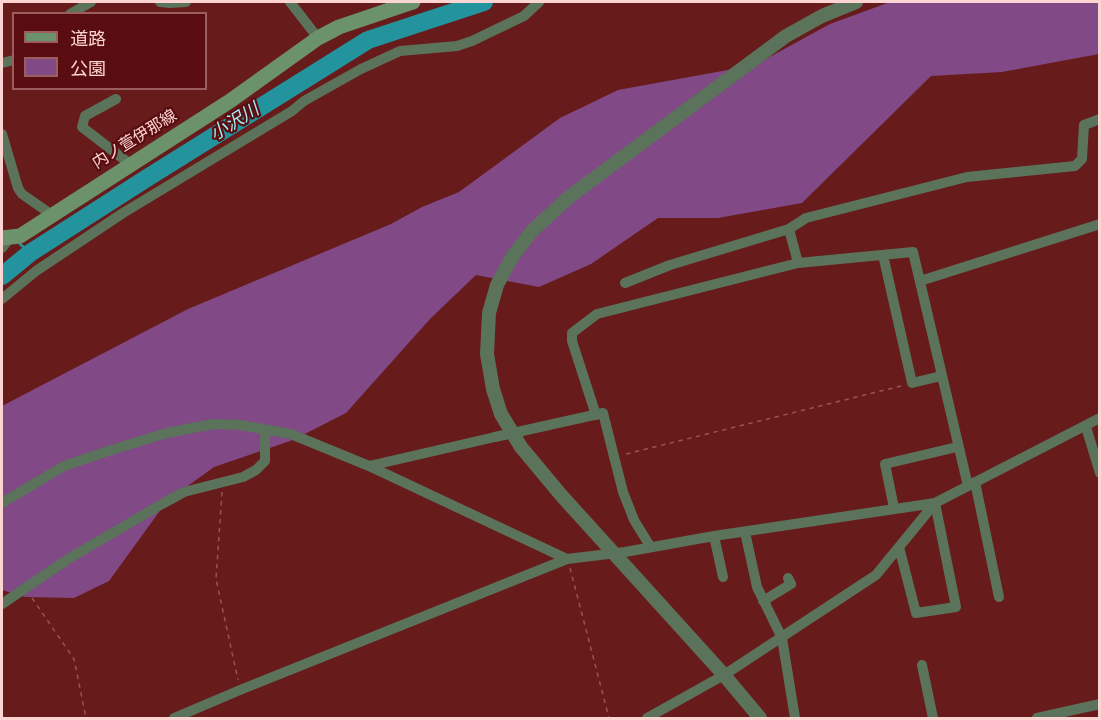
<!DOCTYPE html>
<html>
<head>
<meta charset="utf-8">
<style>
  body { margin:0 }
  #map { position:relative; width:1101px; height:720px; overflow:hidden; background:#671b1b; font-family:"Sofia Sans Condensed","Noto Sans JP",sans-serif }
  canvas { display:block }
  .frame { position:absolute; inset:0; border:3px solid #fcd5d2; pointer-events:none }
  .legend { position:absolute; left:12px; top:12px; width:195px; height:78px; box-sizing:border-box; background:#5a0d11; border:2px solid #9b5d5e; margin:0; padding:8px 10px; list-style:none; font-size:18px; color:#fcd5d2 }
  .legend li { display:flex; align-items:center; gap:12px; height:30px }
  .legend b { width:30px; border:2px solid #9b5d5e }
</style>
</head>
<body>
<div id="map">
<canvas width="1101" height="720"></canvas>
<div class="frame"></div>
<ul class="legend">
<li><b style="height:8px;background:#6b926a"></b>道路</li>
<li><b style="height:16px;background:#814986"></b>公園</li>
</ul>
</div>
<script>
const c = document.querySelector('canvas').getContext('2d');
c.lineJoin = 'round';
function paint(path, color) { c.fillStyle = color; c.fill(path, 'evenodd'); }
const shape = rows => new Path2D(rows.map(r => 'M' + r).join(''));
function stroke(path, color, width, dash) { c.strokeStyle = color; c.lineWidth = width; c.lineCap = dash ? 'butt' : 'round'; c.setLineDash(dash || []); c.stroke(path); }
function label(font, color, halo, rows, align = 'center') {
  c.font = font + ' "Sofia Sans Condensed","Noto Sans JP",sans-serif'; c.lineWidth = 4.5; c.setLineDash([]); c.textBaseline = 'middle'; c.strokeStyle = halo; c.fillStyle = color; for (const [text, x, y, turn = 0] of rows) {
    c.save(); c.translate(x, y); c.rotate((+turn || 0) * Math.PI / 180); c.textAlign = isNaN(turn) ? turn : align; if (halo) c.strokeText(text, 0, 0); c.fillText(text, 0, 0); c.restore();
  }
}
const green = shape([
  [890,2,1099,2,1099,54,1002,72,931,76,802,203,718,218,658,218,591,264,539,287,476,275,430,319,346,413,293,440,214,467,167,501,109,581,74,598,25,597,2,590,2,406,188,309,391,224,422,207,459,192,560,118,618,90,755,65,830,24]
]);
const stream = shape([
  [20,244,30,253]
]);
const river = shape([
  [2,276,30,253,147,178,368,40,484,2]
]);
const path = shape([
  [626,454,901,386],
  [222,492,216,579,238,680],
  [570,568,609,718],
  [32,598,74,659,86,718]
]);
const minor = shape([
  [160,2,170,3,186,2],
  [290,2,318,38],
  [70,14,91,2],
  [2,63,14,60],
  [116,99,85,116,82,127,130,164],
  [2,134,18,188,22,194,52,215],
  [2,248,9,239],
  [883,255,912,383,941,376],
  [798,263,789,229,806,218,967,177,1075,166,1082,159,1084,125,1100,119],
  [920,281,1100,224],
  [625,283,670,265,789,229],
  [2,299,36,271,123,213,292,111,304,101,361,69,400,51,457,46,472,41,524,16,539,2],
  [596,415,572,341,572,333,597,314,798,263,913,252,968,486],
  [540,427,603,413,623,492,634,520,650,546],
  [1086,427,1100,473],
  [369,466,495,437],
  [975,482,999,597],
  [2,503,64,466,105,452,163,434,197,427,215,424,240,425,291,434,369,466,567,559],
  [894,508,885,464,957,447],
  [745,532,757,587,782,638,795,718],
  [714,536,723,577],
  [899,547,916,613,956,607,935,503],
  [763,601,791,584,788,578],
  [2,604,68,559,162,504,184,492,243,477,256,470,265,461,265,430],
  [922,665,933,718],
  [174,718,240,690,567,559,625,552,714,536,935,503],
  [647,718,724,675,876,575,935,503,1100,418],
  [1037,718,1100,704]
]);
const tertiary = shape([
  [760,718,724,675,561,495,521,447,501,414,493,389,487,354,489,313,497,285,512,257,532,231,569,197,786,36,822,16,856,2]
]);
const secondary = shape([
  [2,238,20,236,230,101,318,38,339,27,413,2]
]);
const minorBridge = shape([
  [495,437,540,427]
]);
const streetNames = [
  ["内ノ萱伊那線",135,140,-32]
];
const waterNames = [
  ["小沢川",235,123,-32]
];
paint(green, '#814986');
stroke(stream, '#23949e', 3);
stroke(river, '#23949e', 18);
stroke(path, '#965554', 1.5, [4.5, 4.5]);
stroke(minor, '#5a735a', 10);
stroke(tertiary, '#5a735a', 14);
stroke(secondary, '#6b926a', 15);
stroke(minorBridge, '#5a735a', 10);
label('16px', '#fcd5d2', '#5a0d11', streetNames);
label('italic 18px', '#a3eff7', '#5a0d11', waterNames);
</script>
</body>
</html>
